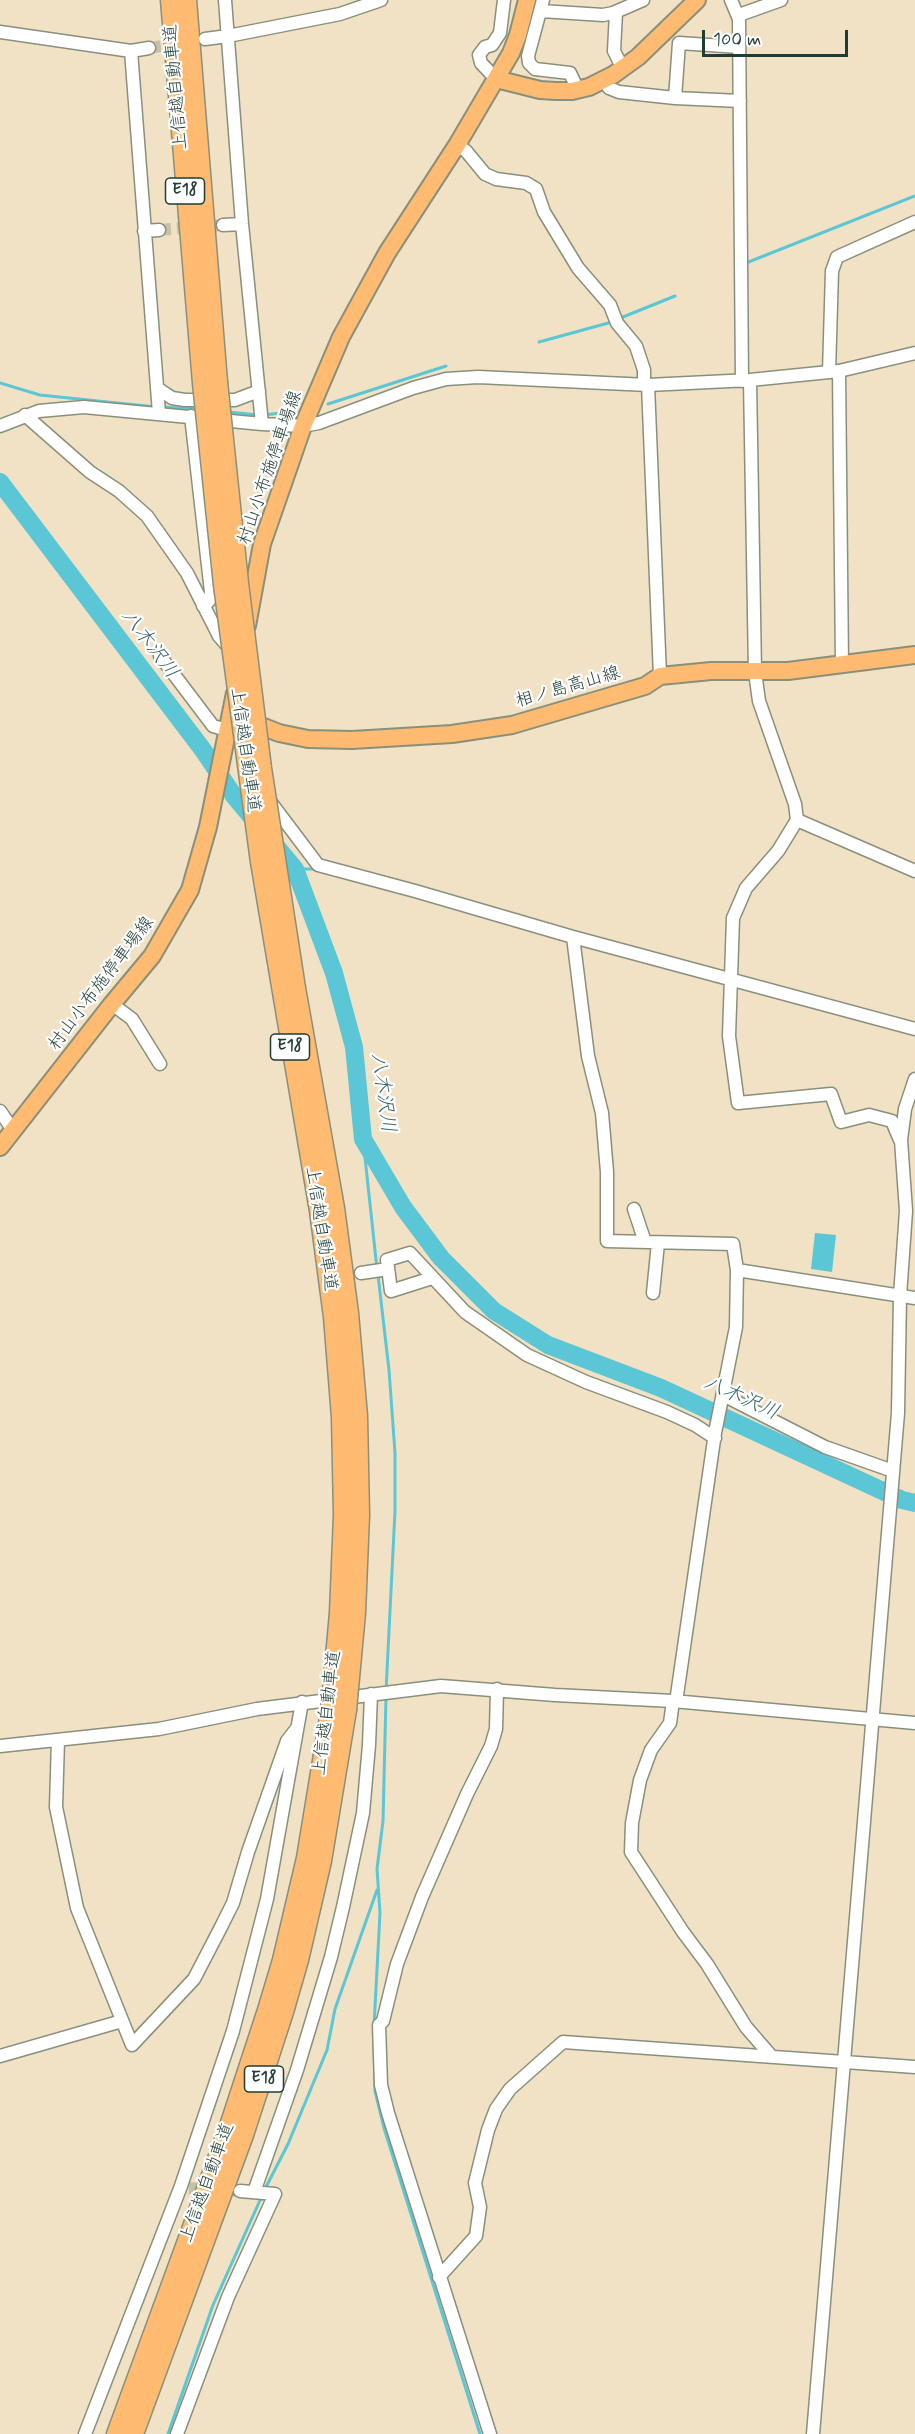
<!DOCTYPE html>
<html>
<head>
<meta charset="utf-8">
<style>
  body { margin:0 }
  #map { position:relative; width:915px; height:2434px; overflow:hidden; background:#f1e2c5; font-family:Mynerve,sans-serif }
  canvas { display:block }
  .scale { position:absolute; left:702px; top:30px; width:146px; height:27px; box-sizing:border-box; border:3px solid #1f3d34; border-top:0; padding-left:8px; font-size:18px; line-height:21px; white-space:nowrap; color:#1f3d34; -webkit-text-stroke:4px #fff; paint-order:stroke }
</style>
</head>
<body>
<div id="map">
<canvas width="915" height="2434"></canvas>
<div class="scale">100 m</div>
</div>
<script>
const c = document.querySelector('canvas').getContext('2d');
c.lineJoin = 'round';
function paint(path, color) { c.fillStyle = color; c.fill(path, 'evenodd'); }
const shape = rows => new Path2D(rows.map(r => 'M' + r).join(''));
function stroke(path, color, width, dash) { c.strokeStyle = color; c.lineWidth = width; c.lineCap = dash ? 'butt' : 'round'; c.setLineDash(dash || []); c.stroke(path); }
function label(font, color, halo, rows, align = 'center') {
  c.font = font + ' Mynerve,"Klee One",sans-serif'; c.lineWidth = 4.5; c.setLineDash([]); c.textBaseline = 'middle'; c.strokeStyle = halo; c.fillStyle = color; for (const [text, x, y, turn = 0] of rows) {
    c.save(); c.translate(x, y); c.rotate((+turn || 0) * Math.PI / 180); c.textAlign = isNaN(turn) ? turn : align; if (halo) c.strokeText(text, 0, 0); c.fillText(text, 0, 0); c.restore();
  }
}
const water = shape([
  [815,1233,836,1235,832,1272,811,1269]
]);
const stream = shape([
  [746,263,915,196],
  [618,319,675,296],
  [539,342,612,322],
  [0,383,40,395,156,407],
  [328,404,446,366],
  [163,407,198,409],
  [228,412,258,415],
  [264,415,289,412],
  [295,869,316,869],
  [363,1139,377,1269],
  [378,1275,389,1370,395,1453,395,1511,386,1691],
  [374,2026,380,1913,377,1869,383,1821,386,1697],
  [374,2041,375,2091,384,2128,480,2434],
  [265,2189,288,2144,327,2050,335,2009,377,1890],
  [168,2434,213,2305,261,2198]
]);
const river = shape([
  [0,482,203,750,234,796,295,869,334,973,354,1047,363,1139,403,1207,441,1258,494,1311,548,1345,661,1388,902,1500,915,1503]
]);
const minorTunnel = shape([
  [149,48,180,43],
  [159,230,223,225],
  [189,2188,240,2191]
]);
const minor = shape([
  [225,0,242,224,262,424],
  [543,0,528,56,529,63,535,69,570,73,578,90],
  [731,0,739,19,742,381],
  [541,11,603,15,613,13,643,0],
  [616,12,614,51,623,69],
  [739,15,781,0],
  [0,32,131,51,149,48],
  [205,39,228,36,340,14,381,0],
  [131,51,159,413],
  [496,79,481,63,479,55,485,47,492,45,500,33,504,0],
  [604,80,609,88,619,92,675,98,740,101],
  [675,98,679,43,739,47],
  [457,145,466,151,485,174,496,179,526,183,536,189,544,212,578,268,610,305,617,323,636,346,644,370,644,384],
  [223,225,242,224],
  [144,231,159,230],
  [839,371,842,665],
  [829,372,832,271,837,257,915,222],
  [750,380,755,672,759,701,795,804,797,820,915,871],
  [648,385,660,676],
  [157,388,172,398,185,400,235,400,259,391],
  [25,415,90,472,119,491,147,516,187,573,219,636,232,651],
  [191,416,211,592,209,601,203,606],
  [0,426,39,411,84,407,262,424,303,426,319,423,413,388,446,379,478,377,648,385,750,380,839,371,915,353],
  [160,656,213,726,227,730],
  [269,800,318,865,415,891,573,937,915,1029],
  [797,820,778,851,746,888,733,918,729,1036,738,1103,831,1094,841,1122,869,1115,892,1121,900,1140],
  [573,937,588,1056,602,1113,607,1172,607,1241,733,1244,737,1270,736,1327,715,1433,676,1702],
  [112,1004,132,1019,160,1064],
  [0,1111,13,1130],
  [634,1209,645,1242],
  [737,1270,915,1298],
  [361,1273,388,1269],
  [432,1278,391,1291,387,1260,410,1253,465,1312,527,1355,586,1382,667,1412,695,1425,715,1438],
  [653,1293,658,1243],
  [723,1395,825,1447,893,1471],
  [673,1701,670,1723,651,1750,640,1780,632,1823,631,1852,683,1932,707,1964,746,2027,772,2057],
  [58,1740,56,1807,77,1908,132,2045,194,1979,220,1929,233,1903,248,1852,287,1741,297,1728],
  [0,1746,159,1729,257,1709,441,1686,555,1695,673,1701,915,1723],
  [0,2056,122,2021],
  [254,2192,297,2070,331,1957,343,1907,363,1813,369,1745,371,1694],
  [439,2277,476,2236,480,2207,475,2183,488,2130,496,2109,510,2089,563,2042,915,2067],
  [85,2434,181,2186,233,2031,267,1899,302,1702],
  [177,2434,228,2297,275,2194,240,2191],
  [490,2434,388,2113,381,2085,379,2025,383,2021,397,1964,422,1897,467,1794,491,1746,496,1729,497,1689],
  [813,2434,898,1413,900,1296,906,1211,901,1140,905,1109,915,1079]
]);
const major = shape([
  [496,79,540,90,556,91,572,91,589,87,613,75,638,57,697,0],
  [247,626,262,544,303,426,341,337,387,253,457,145,511,53,518,35,527,0],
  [246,720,279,733,308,739,352,740,452,734,512,725,645,686,660,676,711,671,788,671,915,655],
  [0,1147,112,1004,152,956,190,890,208,827,235,693]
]);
const highway = shape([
  [170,0,202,383],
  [187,0,218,382],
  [116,2434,228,2129,267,2010,282,1960,306,1858,330,1712],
  [134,2434,244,2135,284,2012,299,1960,322,1861,347,1710]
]);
const highwayBridge = shape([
  [218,382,239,583,262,768,296,988,335,1208,349,1313,358,1416,360,1515,356,1613,347,1710],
  [202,383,223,585,260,862,319,1211,333,1317,341,1417,343,1515,339,1613,330,1712]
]);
const shields = [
  [185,191,39],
  [290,1047,39],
  [264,2079,39]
];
const shieldNames = [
  ["E18",185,191],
  ["E18",290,1047],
  ["E18",264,2079]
];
const streetNames = [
  ["上信越自動車道",177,87,-95],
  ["村山小布施停車場線",271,468,-71],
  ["相ノ島高山線",568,688,-16],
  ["上信越自動車道",244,750,82],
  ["村山小布施停車場線",102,984,-53],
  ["上信越自動車道",320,1229,81],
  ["上信越自動車道",328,1713,-83],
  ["上信越自動車道",208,2183,-70]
];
const waterNames = [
  ["八木沢川",149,645,53],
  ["八木沢川",382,1093,82],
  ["八木沢川",741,1399,24]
];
paint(water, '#5bc6d5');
stroke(stream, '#5bc6d5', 3);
stroke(river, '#5bc6d5', 18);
stroke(minorTunnel, '#c7c1a8', 12, [12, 6]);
stroke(minor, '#88907c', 15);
stroke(major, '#88907c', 20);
stroke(highway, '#88907c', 21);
stroke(minor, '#fff', 12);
stroke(major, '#febb71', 16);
stroke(highway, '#febb71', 18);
stroke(highwayBridge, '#88907c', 21, []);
stroke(highwayBridge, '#febb71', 18);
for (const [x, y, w] of shields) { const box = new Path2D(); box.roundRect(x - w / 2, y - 13, w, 26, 4.5); c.fillStyle = '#fff'; c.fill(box); stroke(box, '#1f3d34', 1.5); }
label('bold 16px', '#1f3d34', null, shieldNames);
label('18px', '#1f3d34', '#fff', streetNames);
label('italic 20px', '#316664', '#fff', waterNames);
</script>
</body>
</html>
